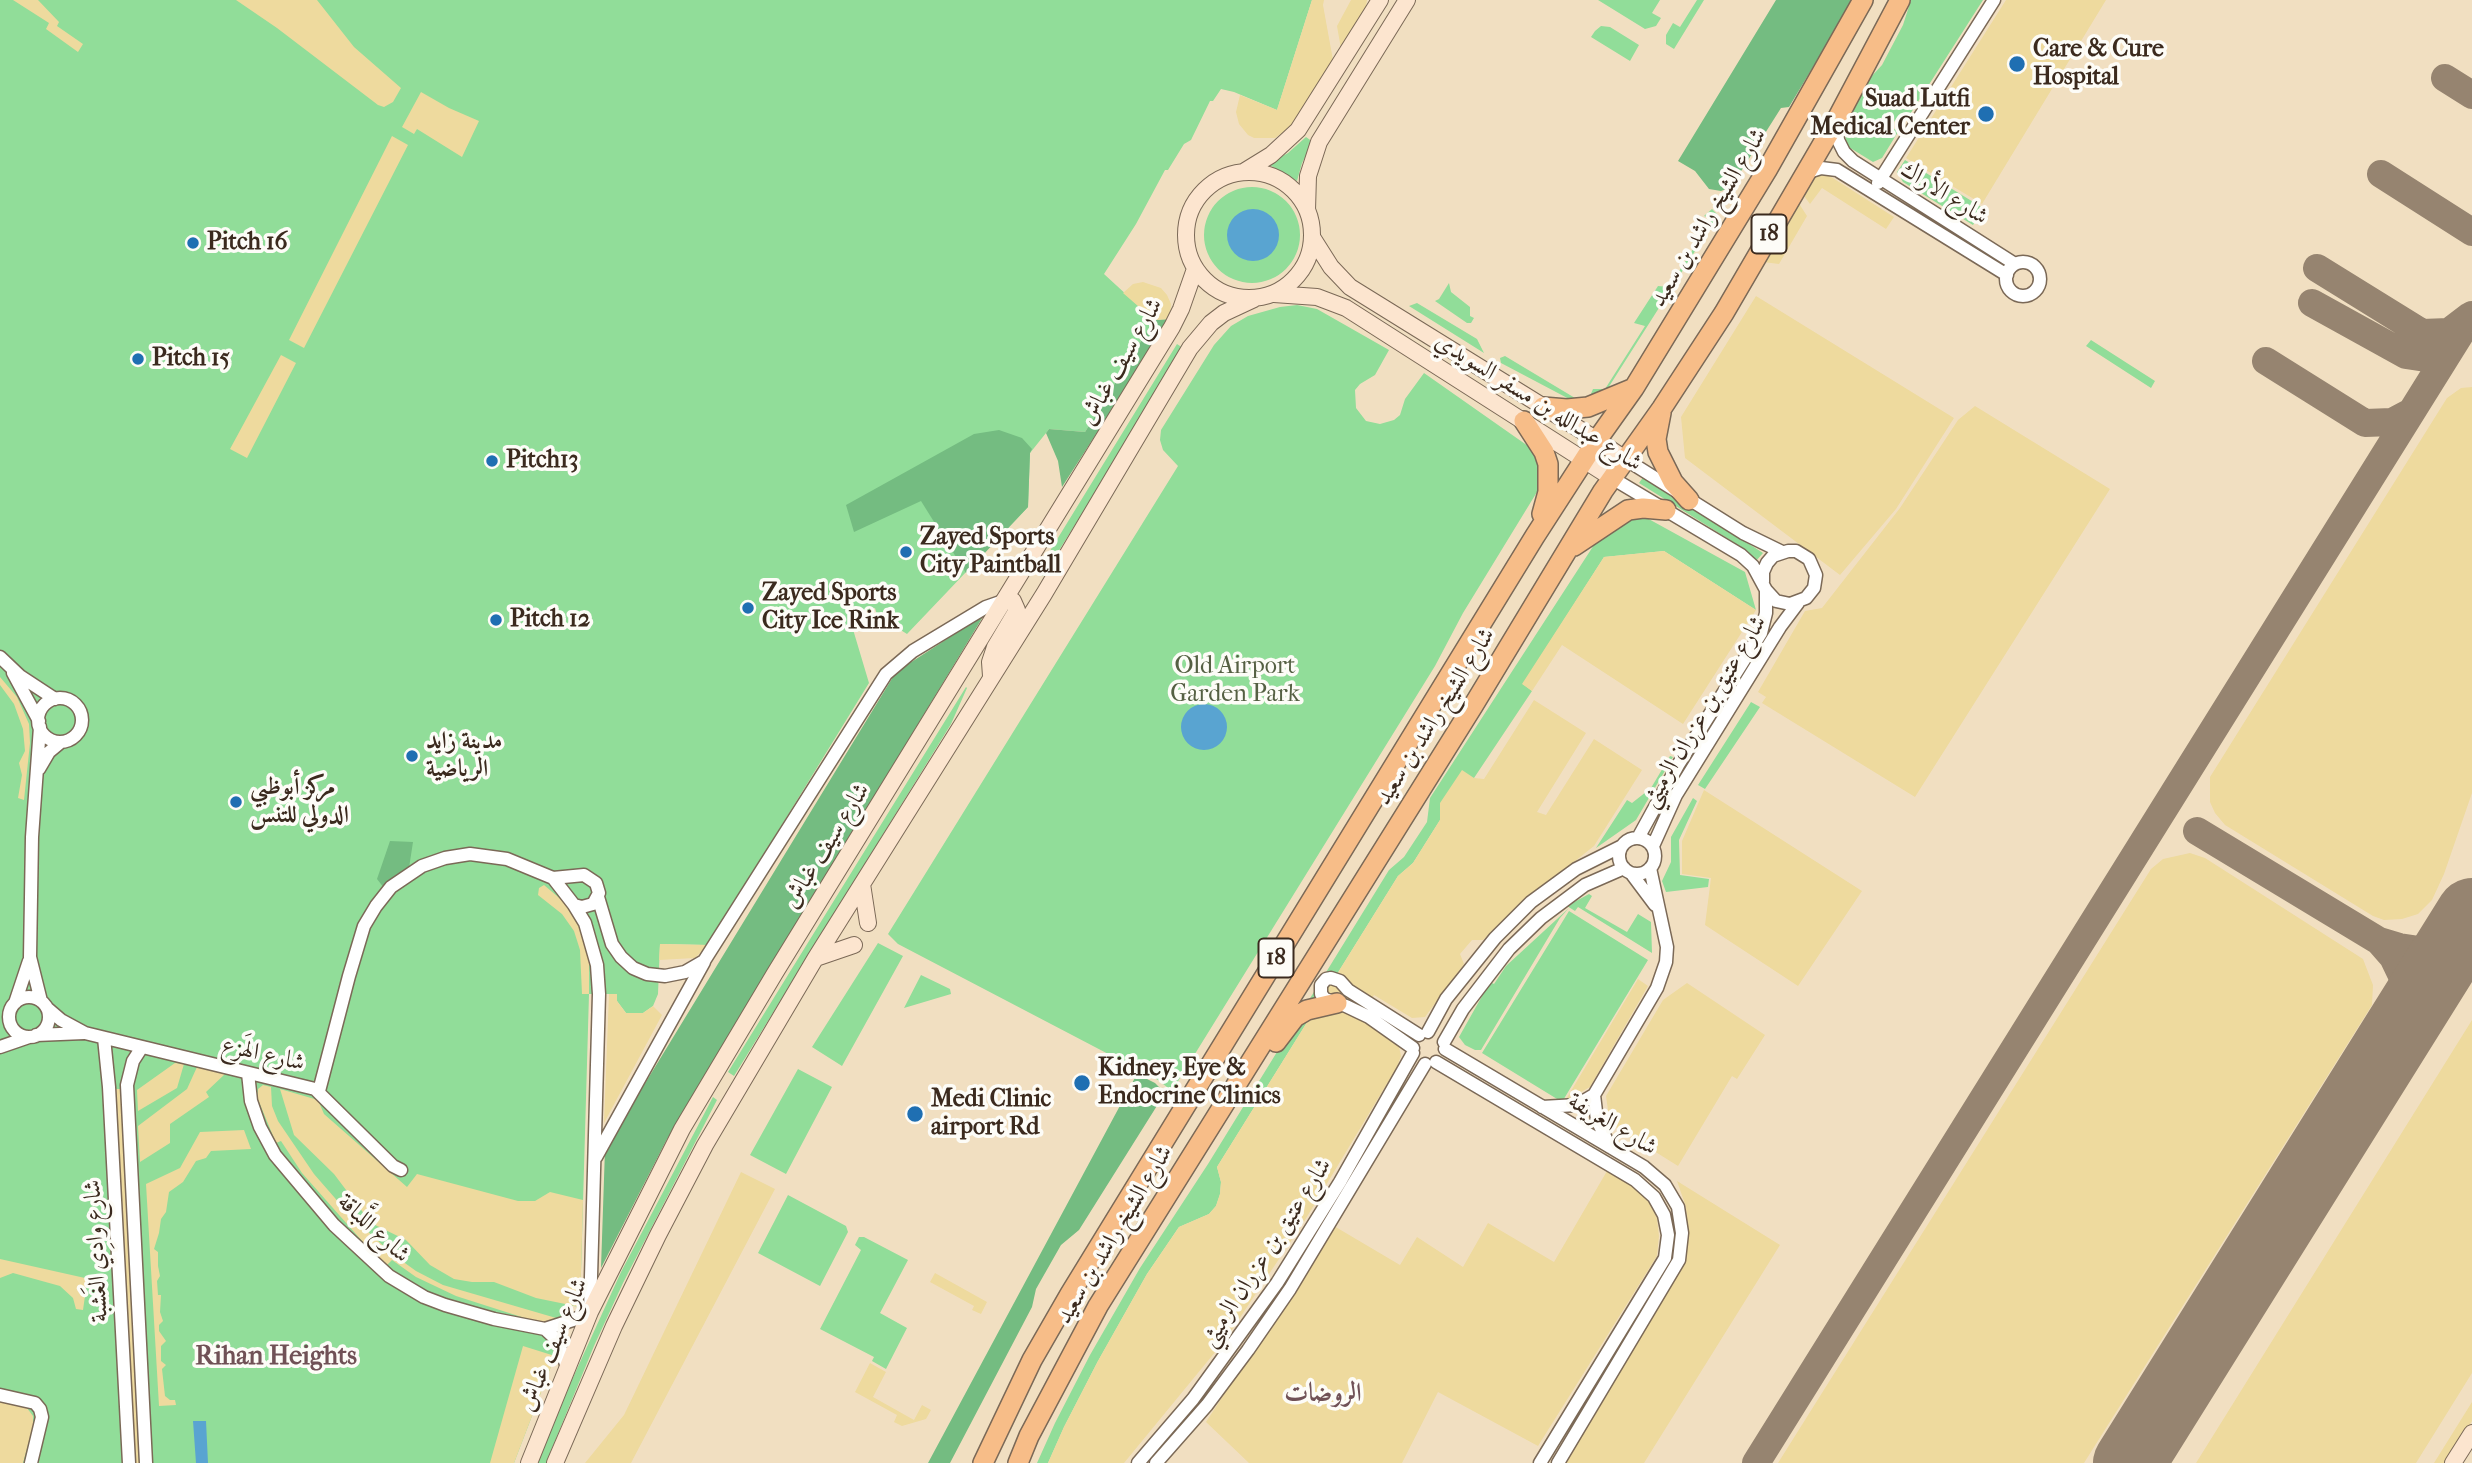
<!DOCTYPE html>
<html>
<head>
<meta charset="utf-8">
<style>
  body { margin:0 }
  canvas { display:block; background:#f1dfc1 }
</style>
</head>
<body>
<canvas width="2472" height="1463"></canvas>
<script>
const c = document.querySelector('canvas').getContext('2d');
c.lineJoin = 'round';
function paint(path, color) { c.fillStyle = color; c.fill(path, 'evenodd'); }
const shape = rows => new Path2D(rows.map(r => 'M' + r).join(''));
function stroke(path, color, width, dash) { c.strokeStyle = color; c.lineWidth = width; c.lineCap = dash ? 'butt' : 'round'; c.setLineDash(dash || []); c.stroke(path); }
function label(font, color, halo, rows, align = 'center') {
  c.font = font + ' "IM FELL French Canon",Amiri,serif'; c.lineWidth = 7; c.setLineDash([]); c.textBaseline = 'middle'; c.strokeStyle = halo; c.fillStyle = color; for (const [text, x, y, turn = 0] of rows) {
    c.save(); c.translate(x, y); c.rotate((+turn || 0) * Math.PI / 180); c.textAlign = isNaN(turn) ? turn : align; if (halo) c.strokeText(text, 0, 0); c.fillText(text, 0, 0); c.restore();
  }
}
const green = shape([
  [0,0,1312,0,1277,110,1234,92,1221,89,1213,101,1210,101,1191,140,1184,144,1168,170,1165,170,1136,224,1104,274,1154,320,1085,432,1049,429,1046,433,1030,453,1028,507,907,634,877,615,875,608,849,616,869,683,708,945,660,944,658,994,653,1006,643,1013,626,1013,617,1001,616,994,589,994,580,1307,567,1305,555,1356,514,1463,0,1463],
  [1598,0,1660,0,1652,13,1661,18,1656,26,1645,29],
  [1697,0,1704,0,1674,49,1666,44,1666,35,1673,23,1680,27],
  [1911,0,1983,0,1907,119,1899,115,1891,126,1898,132,1882,158,1873,162,1847,146,1844,129,1870,78,1882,65,1903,25],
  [1601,26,1610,27,1639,45,1630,61,1591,37,1595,31],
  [1306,137,1313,142,1302,163,1297,181,1268,164,1288,153],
  [1905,160,1983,208,1973,225,1903,182,1897,172],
  '1204 235a48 48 0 1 1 96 0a48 48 0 1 1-96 0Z',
  [1712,209,1718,215,1603,396,1591,403,1573,401,1501,363,1500,358,1505,356,1575,398,1584,399,1590,396,1593,389,1605,389,1645,326,1634,323,1658,286,1669,287,1712,219,1704,216],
  [1449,283,1451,292,1470,307,1470,316,1474,318,1471,323,1467,323,1435,301,1439,299],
  [1417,303,1477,339,1484,353,1409,306],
  [1297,305,1317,309,1389,350,1375,375,1360,384,1355,390,1356,408,1366,421,1380,424,1394,420,1400,415,1405,399,1424,373,1528,446,1539,463,1541,483,1537,492,1463,613,1435,666,1172,1091,1158,1080,898,944,888,934,1178,466,1163,450,1160,440,1161,430,1214,345,1231,326,1248,316,1280,307],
  [2091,340,2155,381,2151,388,2086,346],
  [1177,344,1183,348,1111,467,1043,576,1037,572],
  [1644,476,1763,553,1756,561,1747,551,1730,540,1639,483],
  [1645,517,1745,572,1756,610,1664,551,1604,557,1523,684,1532,691,1474,778,1441,803,1440,820,1413,863,1398,876,1217,1167,1221,1182,1220,1194,1216,1206,1209,1214,1179,1227,1147,1274,1098,1361,1064,1427,1048,1463,1037,1463,1055,1423,1090,1355,1140,1268,1208,1164,1389,870,1404,857,1427,822,1430,798,1603,531,1614,522],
  [966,687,967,688,951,724,734,1076,728,1072],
  [1751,702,1760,707,1705,789,1698,785],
  [1670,756,1673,757,1636,820,1596,848,1627,800,1632,803,1651,788],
  [1693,798,1697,801,1679,840,1680,875,1709,879,1708,887,1666,892,1662,881,1671,862,1671,837],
  [1589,894,1592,896,1585,908,1627,932,1638,914,1651,922,1652,953,1578,907,1575,911,1567,906],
  [1569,908,1560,918,1481,1050,1475,1050,1465,1045,1459,1037,1490,982,1494,984,1506,966],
  [1569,911,1648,960,1562,1102,1482,1053],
  [878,943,903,956,842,1066,812,1047],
  [921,975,950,989,951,994,904,1008],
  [798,1069,832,1087,786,1174,750,1155],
  [713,1097,717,1100,623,1283,594,1346,546,1463,538,1463,571,1382,621,1272],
  [788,1195,846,1226,848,1232,820,1286,758,1253],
  [859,1237,864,1237,908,1260,880,1313,907,1328,886,1369,872,1361,874,1357,820,1329,861,1250,855,1245]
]);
const forest = shape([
  [1776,0,1853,0,1789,107,1781,108,1731,187,1721,191,1709,189,1695,171,1678,161],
  [1170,319,1062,487,1058,461,1046,433,1049,429,1085,432,1154,320],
  [999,430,1022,438,1032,449,1030,453,1028,507,966,573,921,501,854,532,846,505,974,434],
  [984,615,667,1139,601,1268,605,1149,896,672],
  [390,841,413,842,409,868,384,888,377,879],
  [1137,1074,1155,1083,1165,1093,1079,1230,1061,1245,1036,1289,1032,1307,950,1463,928,1463]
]);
const sand = shape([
  [13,0,38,0,59,22,57,26,83,44,78,52,46,29,49,23],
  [236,0,317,0,354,47,401,88,393,102,384,107,378,105,277,28],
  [1312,0,1324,0,1323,5,1333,60,1290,127,1275,138,1254,138,1248,135,1239,124,1236,112,1240,95,1277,110],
  [1351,0,1367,0,1365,12,1341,49,1337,26],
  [2006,0,2106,0,1982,204,1906,158],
  [421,92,449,108,479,121,462,157,417,129,414,134,402,127],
  [392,136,408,145,304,348,289,340],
  [1825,173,1894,217,1886,229,1822,188,1810,204,1804,196,1805,186,1810,178],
  [1798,202,1807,216,1779,264,1763,262],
  [1143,282,1161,288,1167,295,1171,304,1170,319,1154,320,1123,293,1133,284],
  [1756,296,1954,418,1896,509,1840,575,1685,458,1681,417],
  [281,355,296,363,247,458,230,449],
  [2472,387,2472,793,2444,874,2432,900,2418,914,2402,919,2384,920,2373,916,2225,825,2215,813,2210,802,2210,777,2447,398,2461,388],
  [1975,406,2110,489,1915,797,1762,703,1766,697,1758,692,1805,611,1822,608,1900,508,1958,420],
  [1664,551,1756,610,1683,724,1562,645,1532,691,1522,684,1604,557],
  [0,677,17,697,29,724,30,743,24,800,18,798,22,775,19,763,25,751,23,729,14,704,0,685],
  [1534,700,1586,733,1537,812,1546,815,1594,739,1642,770,1594,846,1516,908,1483,940,1472,940,1460,954,1464,964,1425,1017,1412,1018,1374,995,1360,1019,1398,1042,1401,1056,1397,1067,1305,1220,1225,1340,1124,1463,1048,1463,1064,1427,1098,1361,1147,1274,1179,1227,1209,1214,1216,1206,1220,1194,1221,1182,1217,1167,1398,876,1413,863,1440,820,1440,803,1462,770,1474,778,1484,779],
  [1704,790,1862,891,1798,986,1705,925,1711,878,1682,874,1682,841],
  [2190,853,2205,858,2363,959,2373,985,2372,1005,2084,1463,1778,1463,2151,869,2163,859],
  [544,885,564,902,582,932,589,955,589,994,582,994,580,950,574,931,562,914,538,895,539,888],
  [660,944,708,945,695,958,659,960],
  [1638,979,1648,986,1590,1087,1565,1101],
  [1687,983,1765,1035,1737,1079,1732,1076,1678,1166,1614,1126,1609,1117,1606,1096,1663,1000],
  [609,994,617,994,617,1001,626,1013,643,1013,653,1006,662,1015,604,1123],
  [2472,1020,2472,1373,2416,1463,2196,1463],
  [175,1063,184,1064,177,1088,138,1111,137,1090],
  [197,1067,225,1074,206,1092,209,1097,170,1124,170,1143,140,1162,138,1126,187,1089],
  [263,1085,271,1087,272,1106,278,1121,314,1174,348,1213,391,1253,416,1271,443,1285,563,1320,546,1323,531,1320,456,1296,416,1277,392,1260,387,1265,378,1259,302,1173,281,1141,276,1143,257,1097,258,1089],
  [114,1089,121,1089,139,1463,134,1463],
  [280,1089,318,1100,324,1114,407,1187,417,1174,518,1201,535,1201,550,1192,583,1200,580,1307,536,1298,494,1282,472,1282,454,1279,430,1265,406,1240,371,1223,334,1174,294,1135],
  [244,1130,251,1149,211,1151,206,1158,196,1161,183,1182,169,1192,166,1212,161,1219,159,1233,154,1249,158,1252,158,1266,160,1276,157,1281,158,1295,161,1295,160,1312,163,1321,159,1325,159,1331,166,1341,161,1346,161,1361,166,1365,162,1369,165,1396,170,1400,175,1400,176,1405,159,1406,146,1184,180,1168,200,1132],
  [1607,1171,1631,1184,1649,1202,1657,1218,1659,1236,1657,1256,1538,1446,1438,1392,1402,1463,1249,1463,1206,1422,1334,1226,1400,1265,1417,1237,1463,1267,1488,1223,1554,1262],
  [741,1172,775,1189,631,1463,585,1463,624,1415],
  [1677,1181,1780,1245,1644,1463,1563,1463,1681,1264,1688,1236,1686,1207],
  [0,1259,85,1278,87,1282,83,1310,76,1309,73,1298,60,1286,13,1273,0,1278],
  [935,1273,987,1302,981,1314,972,1310,974,1306,930,1282],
  [523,1346,555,1356,514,1463,490,1463],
  [870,1363,886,1372,873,1397,914,1420,922,1405,931,1410,926,1419,902,1426,894,1422,897,1415,855,1392],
  [0,1401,27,1408,33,1416,33,1427,23,1463,0,1463],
  [2472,1402,2472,1421,2446,1463,2434,1463]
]);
const water = shape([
  '1227 235a26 26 0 1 1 52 0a26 26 0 1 1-52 0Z',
  '1181 727a23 23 0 1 1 46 0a23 23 0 1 1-46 0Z',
  [193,1421,206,1421,208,1463,196,1463]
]);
const taxiway = shape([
  [2445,78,2472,95],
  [2381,174,2472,232],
  [2317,268,2422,333,2449,332,2470,316],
  [2312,303,2406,355,2426,358,2443,353,2452,347],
  [2266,361,2365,423,2392,422,2409,413],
  [2197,831,2379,941,2399,947,2419,950,2444,943,2467,922,2472,907],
  [2379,941,2393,957,2405,982,2407,998,2404,1014,2396,1035],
  [1756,1463,2472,315]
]);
const runway = shape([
  [2129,1463,2472,914]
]);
const street = shape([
  [1836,121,1838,140,1844,152,1853,161,2015,264],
  [1805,173,1821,168,1837,170,2007,275],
  [1878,183,1994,0],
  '2006 279a17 17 0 1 1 34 0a17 17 0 1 1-34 0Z',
  [1625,459,1743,533,1782,552],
  [1612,478,1741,555,1753,566,1766,590,1776,601,1790,604,1806,598,1814,588,1816,575,1809,559,1796,551,1788,551,1773,556,1767,563,1763,572,1763,582],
  [0,657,20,676,55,699],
  [13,673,39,721],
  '38 720a22 22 0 1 1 44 0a22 22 0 1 1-44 0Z',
  [40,727,32,837,30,957,41,1001],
  [39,769,49,752,61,742],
  '1619 856a18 18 0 1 1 36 0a18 18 0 1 1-36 0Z',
  [1638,838,1678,765,1761,633,1766,613,1766,590],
  [1653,846,1676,795,1780,627,1798,603],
  [1631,873,1655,905],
  [598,897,612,944,621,957,633,968,647,974,665,976,685,972,704,961,886,674,913,651,986,607,1006,600],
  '9 1017a20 20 0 1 1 40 0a20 20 0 1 1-40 0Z',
  [15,1003,29,961],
  [47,1008,61,1020,85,1033,315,1089,393,1166,401,1170],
  [1428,1032,1446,999,1495,938,1531,902,1576,869,1622,846],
  [36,1035,84,1033],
  [104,1038,109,1087,129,1463],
  [1444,1042,1463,1009,1509,949,1541,918,1585,885,1624,868],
  [0,1047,29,1037],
  [142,1047,133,1061,127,1085,146,1463],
  [1413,1048,1369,1017,1346,1006,1325,999,1321,994,1321,985,1326,979,1331,978,1340,981,1348,990,1419,1035],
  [1445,1049,1644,1167,1665,1185,1678,1207,1682,1233,1679,1260,1558,1463],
  [1436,1062,1635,1180,1654,1197,1664,1215,1668,1235,1665,1258,1540,1463],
  [248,1073,251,1101,260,1127,275,1155,334,1225,389,1276,424,1297,445,1305,494,1319,545,1329,573,1320,590,1312,599,994,597,965,585,923,574,905,553,878,584,875,596,883,599,893,593,904,582,907,574,905],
  [319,1091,349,976,364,926,376,906,391,887,422,866,445,858,470,854,507,859,553,878],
  [1594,1095,1597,1120,1610,1147],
  [1542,1107,1577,1105,1594,1095,1657,988,1666,962,1667,947,1650,868],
  [596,1157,704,962],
  [545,1329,558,1341,567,1367],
  [0,1395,35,1403,40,1409,42,1417,31,1463],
  [1138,1463,1193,1399,1277,1283,1340,1182,1413,1053],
  [1156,1463,1207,1405,1248,1350,1290,1289,1425,1064]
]);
const secondary = shape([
  [1245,171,1271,155,1298,130,1380,0],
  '1186 235a63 63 0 1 1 126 0a63 63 0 1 1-126 0Z',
  [1307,210,1308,176,1319,142,1407,0],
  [1312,237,1331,267,1350,287,1597,440,1625,459],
  [1274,294,1317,297,1346,308,1612,478],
  [991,676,990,662,995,647,1017,610,1013,601,1006,600],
  [862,884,868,923],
  [816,958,854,945],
  [529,1463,590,1312,682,1129,775,973,1172,327,1181,309,1195,269],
  [555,1463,614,1326,658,1235,705,1145,815,959,1044,594,1190,348,1211,323,1224,313,1254,299],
  [2453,1463,2472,1433]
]);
const primary = shape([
  [1543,407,1567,409,1588,407,1634,388],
  [1661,413,1656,439,1658,452,1673,482,1689,500],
  [1524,421,1544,452,1548,464,1548,492,1542,514],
  [1574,546,1628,510,1643,508,1666,510],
  [1276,1042,1295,1017,1307,1010,1337,1003],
  [983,1463,1032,1360,1070,1294,1535,536,1597,440,1634,388,1767,170,1863,0],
  [1018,1463,1029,1436,1098,1306,1473,706,1603,491,1662,408,1724,313,1836,121,1900,0]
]);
const markers = [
  [2017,64,9,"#1f6fb2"],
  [1986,114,9,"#1f6fb2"],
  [193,243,7,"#1f6fb2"],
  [138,359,7,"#1f6fb2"],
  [492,461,7,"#1f6fb2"],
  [906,552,7,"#1f6fb2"],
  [748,608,7,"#1f6fb2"],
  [496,620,7,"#1f6fb2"],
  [412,756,7,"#1f6fb2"],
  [236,802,7,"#1f6fb2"],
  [1082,1083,9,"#1f6fb2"],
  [915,1114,9,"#1f6fb2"]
];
const shields = [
  [1769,234,35],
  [1276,958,35]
];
const shieldNames = [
  ["18",1769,234],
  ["18",1276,958]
];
const poiNames = [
  ["Care & Cure",2033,50],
  ["Hospital",2033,78],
  ["Suad Lutfi",1970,100,"right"],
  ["Medical Center",1970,128,"right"],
  ["Pitch 16",207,243],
  ["Pitch 15",152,359],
  ["Pitch13",506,461],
  ["Zayed Sports",920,538],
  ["City Paintball",920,566],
  ["Zayed Sports",762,594],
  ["City Ice Rink",762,622],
  ["Pitch 12",510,620],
  ["مدينة زايد",426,742],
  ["الرياضية",426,770],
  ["مركز أبوظبي",250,788],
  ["الدولي للتنس",250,816],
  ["Kidney, Eye &",1098,1069],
  ["Endocrine Clinics",1098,1097],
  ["Medi Clinic",931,1100],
  ["airport Rd",931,1128]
];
const streetNames = [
  ["شارع الأراك",1944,194,32],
  ["شارع الشيخ راشد بن سعيد",1709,218,-59],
  ["شارع سيف غباش",1122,362,-60],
  ["شارع عبدالله بن مسفر السويدي",1538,403,32],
  ["شارع عتيق بن عزران الرميثي",1705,712,-59],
  ["شارع الشيخ راشد بن سعيد",1436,717,-58],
  ["شارع سيف غباش",827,846,-58],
  ["شارع الهَزع",263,1055,13],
  ["شارع الغريفة",1612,1125,31],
  ["شارع اللَّباقة",373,1229,43],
  ["شارع الشيخ راشد بن سعيد",1115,1235,-59],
  ["شارع وادِي الغَشبة",97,1251,-93],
  ["شارع عتيق بن عزران الرميثي",1267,1253,-57],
  ["شارع سيف غباش",554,1345,-67]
];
const parkNames = [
  ["Old Airport",1235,667],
  ["Garden Park",1235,695]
];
const neighbourhoodNames = [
  ["Rihan Heights",276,1358],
  ["الروضات",1323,1395]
];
paint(green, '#91dd99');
paint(forest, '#74bc81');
paint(sand, '#eeda9e');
paint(water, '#59a4d1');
stroke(taxiway, '#968470', 28);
stroke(runway, '#968470', 72);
stroke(street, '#7b6957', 15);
stroke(secondary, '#7b6957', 18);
stroke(primary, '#7b6957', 22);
stroke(street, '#fff', 12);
stroke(secondary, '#fce5cf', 16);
stroke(primary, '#f7bd88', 19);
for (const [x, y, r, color] of markers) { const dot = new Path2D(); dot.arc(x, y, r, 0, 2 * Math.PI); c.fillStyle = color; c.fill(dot); stroke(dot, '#fdfcf7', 2.5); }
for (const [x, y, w] of shields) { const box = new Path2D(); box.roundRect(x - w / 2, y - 19.5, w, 39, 5); c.fillStyle = '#fdfcf7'; c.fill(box); stroke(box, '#3b2a1e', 2); }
label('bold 23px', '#3b2a1e', null, shieldNames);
label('bold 24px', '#3b2a1e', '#fdfcf7', poiNames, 'left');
label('24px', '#3b2a1e', '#fdfcf7', streetNames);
label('24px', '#556043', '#fdfcf7', parkNames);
label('bold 26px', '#705156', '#fdfcf7', neighbourhoodNames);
</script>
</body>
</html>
